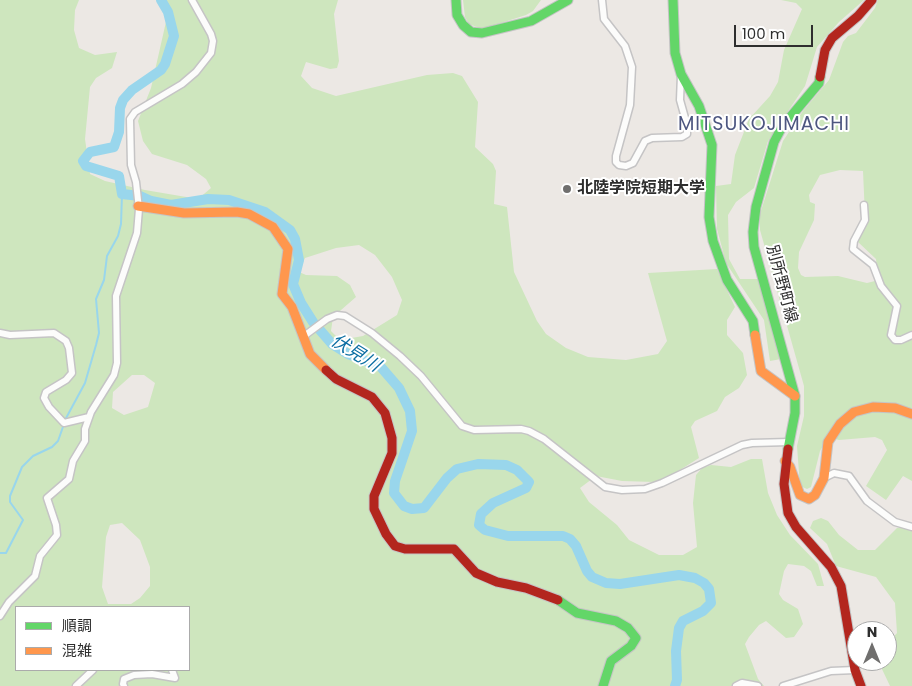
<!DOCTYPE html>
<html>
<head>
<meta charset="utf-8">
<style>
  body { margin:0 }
  #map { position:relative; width:912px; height:686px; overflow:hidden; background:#ece8e4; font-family:Poppins,"Noto Sans JP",sans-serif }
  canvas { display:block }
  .legend { position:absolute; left:15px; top:606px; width:175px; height:65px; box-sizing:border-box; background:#fff; border:1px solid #ababab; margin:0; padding:6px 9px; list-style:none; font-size:15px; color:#2e2e2e }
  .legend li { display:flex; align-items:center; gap:10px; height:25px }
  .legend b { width:25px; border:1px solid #ababab }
  .north { position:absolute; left:847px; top:621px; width:50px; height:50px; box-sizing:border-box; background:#fff; border:1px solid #ababab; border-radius:50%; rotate:0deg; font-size:14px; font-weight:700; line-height:20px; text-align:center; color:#2e2e2e }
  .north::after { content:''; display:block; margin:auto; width:18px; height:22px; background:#706f6e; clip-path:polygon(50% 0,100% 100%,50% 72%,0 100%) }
  .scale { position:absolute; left:734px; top:25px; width:79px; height:22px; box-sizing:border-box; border:2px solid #2e2e2e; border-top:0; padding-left:6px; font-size:15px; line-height:18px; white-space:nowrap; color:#2e2e2e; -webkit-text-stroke:4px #fff; paint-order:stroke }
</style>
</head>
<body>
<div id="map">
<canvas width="912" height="686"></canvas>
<ul class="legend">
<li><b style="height:6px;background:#63d668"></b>順調</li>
<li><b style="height:6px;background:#ff974d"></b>混雑</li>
</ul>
<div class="north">N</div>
<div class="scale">100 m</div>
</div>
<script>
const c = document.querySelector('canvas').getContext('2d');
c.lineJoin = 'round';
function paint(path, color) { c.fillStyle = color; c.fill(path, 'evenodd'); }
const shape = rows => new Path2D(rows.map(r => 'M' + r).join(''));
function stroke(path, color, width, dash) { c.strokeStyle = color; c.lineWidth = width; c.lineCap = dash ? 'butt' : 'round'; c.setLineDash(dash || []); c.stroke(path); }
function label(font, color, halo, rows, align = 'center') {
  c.font = font + ' Poppins,"Noto Sans JP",sans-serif'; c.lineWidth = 4; c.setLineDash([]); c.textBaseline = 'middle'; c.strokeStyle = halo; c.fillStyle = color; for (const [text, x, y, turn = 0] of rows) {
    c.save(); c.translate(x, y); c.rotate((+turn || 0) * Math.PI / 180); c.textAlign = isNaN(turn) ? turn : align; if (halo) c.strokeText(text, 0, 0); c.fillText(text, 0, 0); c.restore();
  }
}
const green = shape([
  [0,0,79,0,75,10,74,30,79,48,95,55,117,52,112,68,96,78,90,87,85,139,90,174,105,181,145,190,198,199,211,188,206,179,187,165,152,154,143,141,138,121,151,88,168,13,164,0,338,0,334,14,339,61,337,68,330,69,306,62,301,76,312,88,336,96,427,75,453,73,462,76,478,102,475,147,493,164,496,171,494,204,507,207,514,272,537,321,546,334,566,348,588,357,626,360,658,354,667,341,648,273,717,269,735,307,727,320,727,335,743,353,747,375,739,388,725,397,717,411,695,421,691,427,699,458,667,478,654,482,622,481,596,476,580,488,589,502,617,525,629,540,659,555,683,555,697,547,693,503,696,475,702,468,711,465,731,467,751,459,762,459,768,493,777,515,790,535,818,564,824,586,817,586,811,571,804,566,788,564,784,571,779,594,783,600,798,609,803,624,794,637,786,638,766,621,759,625,749,637,745,644,758,679,764,686,0,686],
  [359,245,375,255,392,277,402,300,397,315,363,336,340,340,331,331,333,317,356,297,350,285,337,276,306,275,299,272,305,258,336,248],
  [132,375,144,375,155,383,148,407,124,415,112,408,113,392],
  [122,523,140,540,150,567,150,586,140,598,131,604,108,604,102,587,106,537,110,525],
  [16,607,189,607,189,670,16,670],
  [463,0,541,0,533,11,526,15,482,29,469,24,465,17],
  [781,0,864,0,839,22,817,47,805,86,768,141,754,188,736,202,728,215,729,259,740,279,759,279,781,359,770,361,764,320,726,263,717,229,716,186,731,184,735,155,749,119,770,96,778,82,784,50,802,9,796,3],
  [878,0,912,0,912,481,903,476,886,500,866,486,887,450,882,440,875,437,839,440,828,437,820,451,811,487,807,489,800,486,797,446,804,416,804,386,760,230,760,214,783,141,803,111,829,80,843,42,848,36,856,33,875,8],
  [840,170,863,171,865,216,858,242,876,259,877,270,875,281,867,283,838,276,805,277,801,275,798,268,799,252,814,220,815,204,810,202,809,195,820,175],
  [821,518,828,521,839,535,858,550,875,550,897,528,912,527,912,686,890,686,881,667,880,661,887,661,887,644,897,633,895,603,876,577,836,566,827,544,810,528,813,521]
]);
const stream = shape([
  [65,420,85,383,96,345,99,333,96,299,104,280,107,256,118,236,121,224,122,194],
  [0,553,6,553,23,520,10,502,10,496,22,467,33,456,52,447,58,441,64,424]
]);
const river = shape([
  [161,0,168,12,174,36,165,64,161,70,132,90,123,100,120,108,119,132,114,147,90,152,83,161,86,166,119,176,122,194,140,196,151,201,171,205,208,199,229,200,265,212,290,230,295,239,299,260,293,284,301,303,313,322,332,344,348,354,380,366,399,388,410,411,412,431,395,481,394,493,404,506,412,509,424,508,447,478,457,469,478,464,506,465,517,470,529,482,526,488,493,503,481,514,479,525,485,530,508,536,563,536,570,539,576,546,587,571,592,577,606,583,620,584,679,575,695,578,704,583,709,589,711,603,703,611,683,621,679,628,676,651,677,680,675,686]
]);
const street = shape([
  [602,0,604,19,625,46,632,67,630,105,616,156,616,162,619,165,626,166,633,163,645,141,652,138,682,137,687,134,687,125,680,100,681,75],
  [864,205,865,220,854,241,853,249,873,265,881,286,897,306,891,335,895,340,901,340,912,335],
  [0,333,10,335,54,333,66,341,69,348,72,373,66,380,46,392,44,398,49,407,64,423,89,417],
  [304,336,327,319,337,315,345,316,372,333,400,356,421,376,462,426,474,430,521,429,529,431,544,439,605,487,622,490,645,489,662,483,742,445,752,443,789,442],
  [824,478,834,473,849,476,867,501,895,522,912,527],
  [0,616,9,602,35,576,40,556,57,535,56,525,47,498,69,479,73,461,85,441,85,429,91,412,114,375,117,363,116,296,137,233,139,209,136,182,131,165,130,119,135,112,182,84,196,72,211,53,213,41,211,34,192,0],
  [76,686,93,670],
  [124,686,123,684,124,679,134,675,152,674,175,678,172,670],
  [736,686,742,683,758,686],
  [783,686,831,671,855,670]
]);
const fast = shape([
  [456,0,457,15,463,25,471,32,482,33,531,21,568,0],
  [673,0,675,53,681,74,699,106,712,145,709,217,713,241,727,280,753,321,755,335],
  [788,449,795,413,795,396,754,247,753,232,756,207,774,142,782,127,819,83,820,77],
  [558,600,577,613,616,621,628,628,636,638,631,646,611,661,603,686]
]);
const slow = shape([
  [138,206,184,213,237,212,249,214,273,227,288,249,282,294,292,307,310,354,326,370],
  [755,335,761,371,795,396],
  [785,461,790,467,800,495,809,499,815,495,824,478,828,442,840,424,854,412,873,407,895,408,912,414]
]);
const jam = shape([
  [820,77,825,50,832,38,858,16,872,0],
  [326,370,336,379,372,397,385,413,392,438,392,453,374,496,374,509,386,534,395,546,405,549,454,549,476,573,497,582,526,588,558,600],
  [788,449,784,484,788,513,796,527,831,567,841,586,855,670,861,686]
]);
const markers = [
  [567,189,5,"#706f6e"]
];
const poiNames = [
  ["北陸学院短期大学",577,189]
];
const streetNames = [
  ["別所野町線",781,284,75]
];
const waterNames = [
  ["伏見川",355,354,32]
];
const quarterNames = [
  ["MITSUKOJIMACHI",764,125]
];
paint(green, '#cee6be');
stroke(stream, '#99d6ec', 2);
stroke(river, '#99d6ec', 10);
stroke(street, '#c5c4c5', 9);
stroke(fast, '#c5c4c5', 11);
stroke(slow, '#c5c4c5', 11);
stroke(jam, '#c5c4c5', 11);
stroke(street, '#fcfcfb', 6);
stroke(fast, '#63d668', 9);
stroke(slow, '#ff974d', 9);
stroke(jam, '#b3261e', 9);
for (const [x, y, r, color] of markers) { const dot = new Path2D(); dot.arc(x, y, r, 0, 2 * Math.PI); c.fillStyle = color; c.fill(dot); stroke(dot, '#fff', 2); }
label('bold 16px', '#2e2e2e', '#fff', poiNames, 'left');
label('16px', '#2e2e2e', '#fff', streetNames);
label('italic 18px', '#0d6fa3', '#fff', waterNames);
c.letterSpacing = '1px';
label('19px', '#4d5680', '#fff', quarterNames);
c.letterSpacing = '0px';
</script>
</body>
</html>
